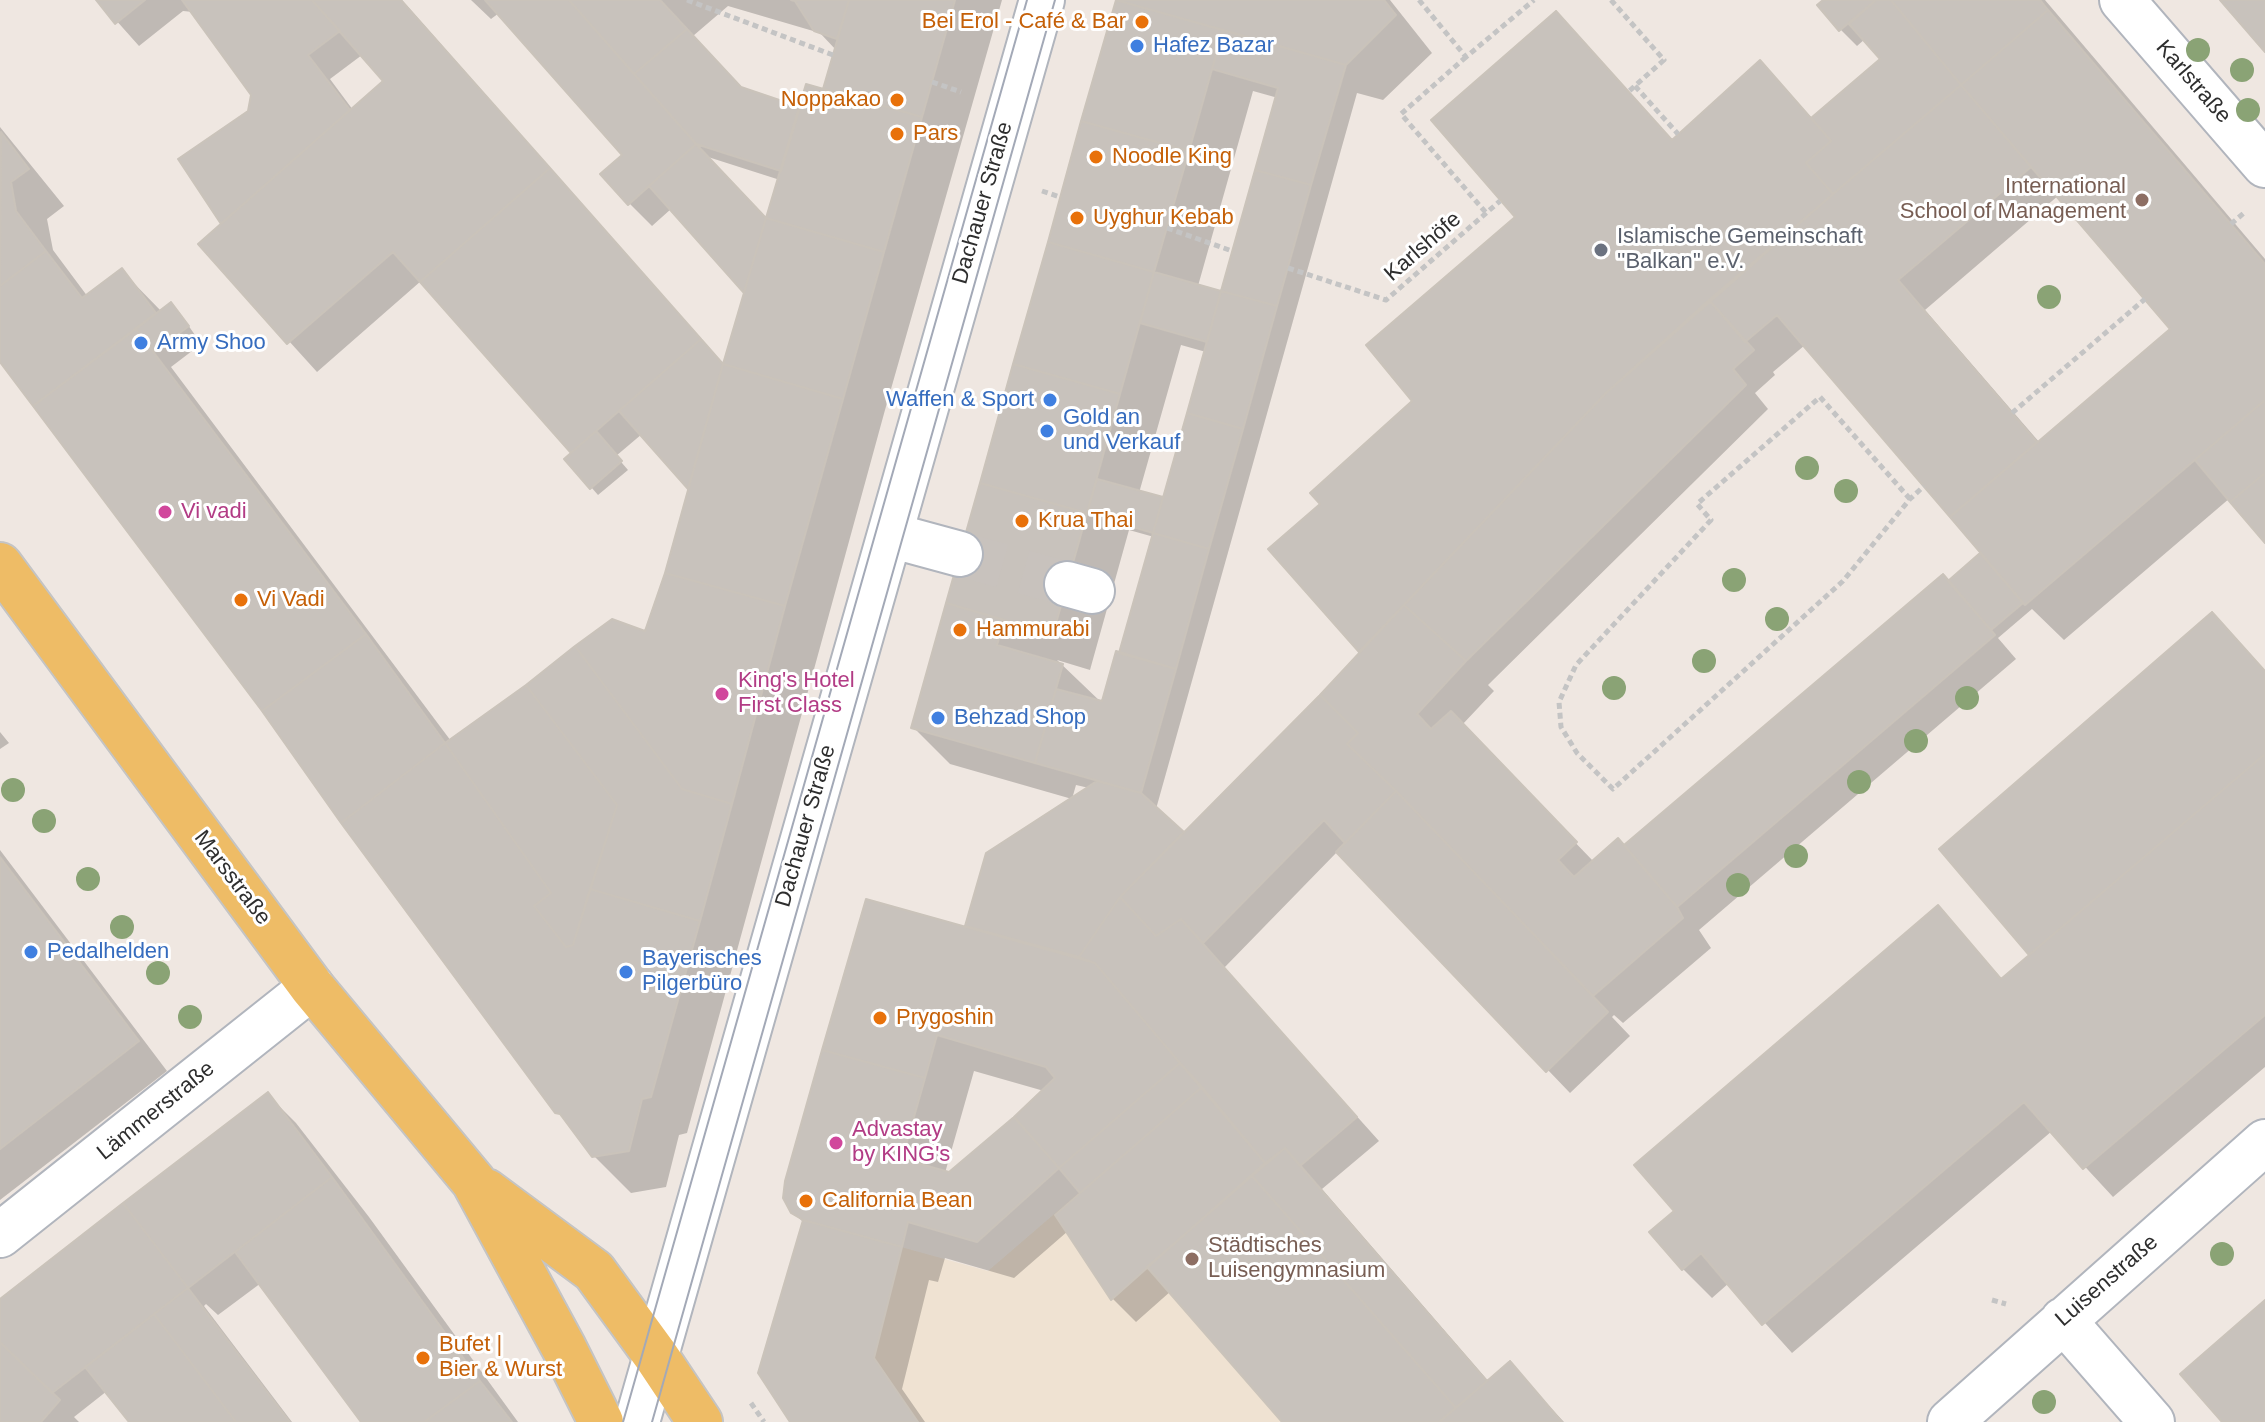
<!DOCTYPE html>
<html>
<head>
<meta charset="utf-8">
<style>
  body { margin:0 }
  canvas { display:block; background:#efe7e1 }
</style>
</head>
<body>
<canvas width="2265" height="1422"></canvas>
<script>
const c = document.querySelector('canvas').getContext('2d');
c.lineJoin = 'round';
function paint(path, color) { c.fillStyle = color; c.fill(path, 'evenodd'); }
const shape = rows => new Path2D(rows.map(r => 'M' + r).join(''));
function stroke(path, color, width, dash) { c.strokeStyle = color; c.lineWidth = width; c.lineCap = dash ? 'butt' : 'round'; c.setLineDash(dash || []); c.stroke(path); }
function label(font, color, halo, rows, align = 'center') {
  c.font = font + ' Arial,sans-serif'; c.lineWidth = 6; c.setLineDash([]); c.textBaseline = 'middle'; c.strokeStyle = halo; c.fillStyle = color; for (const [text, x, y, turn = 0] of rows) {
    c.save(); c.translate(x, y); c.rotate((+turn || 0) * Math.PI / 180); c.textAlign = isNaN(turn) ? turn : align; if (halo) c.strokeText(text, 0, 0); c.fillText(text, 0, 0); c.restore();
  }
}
const education = shape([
  [1202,1087,1265,1163,1285,1148,1487,1380,1510,1361,1562,1422,790,1422,758,1373,803,1220,988,1271]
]);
const shadow = shape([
  [98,0,402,0,725,366,746,293,671,209,652,226,629,203,625,155,499,13,491,19,471,0,1002,0,885,410,687,1133,679,1135,666,1187,631,1193,594,1156,572,1127,557,1111,264,710,0,360,0,127,64,206,47,219,53,250,88,297,122,271,162,312,171,304,179,312,195,335,185,342,192,351,171,367,451,741,647,634,691,489,642,434,616,456,628,470,598,495,591,487,573,453,421,281,317,372,201,244,223,224,253,94,193,12,183,11,139,46],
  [728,6,820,33,836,50,824,92,801,109,741,89,693,36],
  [362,55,386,81,353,110,330,79],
  [708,157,780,180,768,221],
  [1118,0,1390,0,1432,53,1383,100,1357,93,1156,809,1184,834,1362,652,1271,549,1323,504,1415,401,1518,217,1584,43,1673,141,1760,63,1813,119,1882,59,1865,39,1857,46,1841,30,1820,5,1826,0,2045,0,2265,259,2265,540,2230,498,2064,640,2032,609,1998,638,2016,659,1699,930,1711,948,1623,1023,1614,1015,1612,1017,1630,1036,1570,1093,1338,851,1224,968,1379,1141,1322,1189,1489,1382,1510,1364,1564,1422,1284,1422,1171,1291,1136,1322,1113,1299,1068,1231,1014,1278,945,1258,938,1282,929,1280,902,1389,925,1422,792,1422,804,1223,792,1211,973,931,967,925,1089,788,1076,785,1072,799,950,764,913,727],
  [1253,91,1278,98,1222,293,1198,286],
  [2059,195,2173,329,2040,443,1925,310],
  [1181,345,1206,352,1164,500,1139,493],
  [1805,345,1992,563,1949,583,1942,576,1625,848,1594,862,1462,725,1494,691,1488,685,1768,409,1755,393,1775,375,1773,372],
  [1129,530,1154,537,1120,656,1103,704,1057,660,1090,670],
  [974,1071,1044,1091,949,1174,945,1173],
  [2212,615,2265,671,2265,1067,2113,1197,2052,1131,1792,1353,1729,1283,1712,1298,1683,1269,1677,1212,1938,908,2003,980,2032,955,1941,849],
  [0,732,9,743,0,749],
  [0,850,167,1071,0,1200],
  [268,1095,296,1123,369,1217,518,1422,364,1422,261,1283,218,1315,206,1304,204,1306,292,1422,132,1422,107,1391,74,1417,79,1422,0,1422,0,1301]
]);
const building = shape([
  [96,0,145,0,115,24,96,0],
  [182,0,312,0,340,31,308,55,350,110,221,224,178,159,248,111,251,95,182,0],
  [312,0,401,0,550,168,420,282,393,252,287,344,198,244,383,81,312,0],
  [485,0,569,0,696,144,628,205,600,174,622,155,485,0],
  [569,0,660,0,687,29,634,74,569,0],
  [791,0,849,0,837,39,814,31,795,1,791,0],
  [849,0,955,0,922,117,823,89,849,0],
  [1116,0,1223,30,1189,151,1081,121,1116,0],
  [1116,0,1384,0,1396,15,1346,65,1116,0],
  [1823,0,1876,0,1839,31,1817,5,1823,0],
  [1876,0,1891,0,1961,85,1833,194,1806,163,1831,141,1811,118,1880,59,1849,24,1876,0],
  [1891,0,2040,0,2048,10,1961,85,1891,0],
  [2220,0,2265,0,2265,52,2220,0],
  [2048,10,2265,264,2265,400,2025,605,1950,517,2170,329,1961,85,2048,10],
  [1556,11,1672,140,1760,60,1831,141,1806,163,1833,194,1606,393,1359,652,1268,549,1320,504,1310,493,1412,401,1366,345,1515,217,1431,120,1556,11],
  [687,29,741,87,800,107,781,171,696,144,634,74,687,29],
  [1223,30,1346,65,1311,185,1255,170,1278,88,1212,69,1223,30],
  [806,84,922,117,884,252,766,218,806,84],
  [1961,85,2031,167,1898,280,2037,442,1950,517,1777,315,1745,342,1709,300,1961,85],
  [1081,121,1189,151,1154,272,1048,242,1081,121],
  [1,132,29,169,11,182,16,211,46,251,0,286,1,132],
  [696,144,766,218,744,293,649,186,696,144],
  [550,168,701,339,571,453,420,282,550,168],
  [1255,170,1311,185,1277,306,1221,291,1255,170],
  [766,218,884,252,843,399,723,364,766,218],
  [1048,242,1154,272,1120,394,1013,364,1048,242],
  [46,251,82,298,122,268,156,313,33,406,0,362,0,286,46,251],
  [1154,272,1221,291,1207,342,1140,323,1154,272],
  [1221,291,1277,306,1243,429,1187,413,1221,291],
  [1709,300,1754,350,1733,369,1746,385,1466,661,1404,605,1606,393,1709,300],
  [171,302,189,326,154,352,136,329,171,302],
  [136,329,366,634,262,711,33,406,136,329],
  [701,339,723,364,688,489,619,411,701,339],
  [723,364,843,399,785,606,665,573,723,364],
  [1013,364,1120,394,1087,513,980,483,1013,364],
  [2265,400,2265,473,2230,502,2195,460,2265,400],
  [1187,413,1243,429,1209,549,1153,533,1187,413],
  [596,431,622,461,590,489,564,459,596,431],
  [2265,473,2265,543,2230,502,2265,473],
  [1097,479,1163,497,1153,533,1087,513,1097,479],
  [980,483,1087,513,1053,634,946,603,980,483],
  [1153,533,1209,549,1176,669,1119,653,1153,533],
  [1980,553,2023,603,1991,630,1948,581,1980,553],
  [665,573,785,606,732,804,682,789,575,646,612,619,645,631,665,573],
  [1943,574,1995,635,1677,907,1624,845,1943,574],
  [946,603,1004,620,997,645,1063,664,1035,763,911,728,946,603],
  [1404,605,1466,661,1417,714,1431,729,1451,711,1577,842,1558,860,1574,877,1618,838,1677,907,1683,918,1593,996,1396,791,1347,744,1358,733,1320,695,1404,605],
  [2212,612,2265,671,2265,754,2029,955,1939,849,2212,612],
  [366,634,445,743,341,823,262,711,366,634],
  [575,646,682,789,732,804,700,921,590,889,617,805,526,685,575,646],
  [1116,651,1176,669,1141,793,1035,763,1056,689,1102,701,1116,651],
  [526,685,617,805,573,945,566,947,534,906,551,893,445,743,526,685],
  [1320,695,1358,733,1347,744,1396,791,1345,843,1324,820,1203,943,1181,919,1156,936,1120,897,1320,695],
  [445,743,551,893,534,906,566,947,573,945,590,889,700,921,651,1097,642,1099,629,1151,592,1157,560,1114,555,1113,341,823,445,743],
  [2265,754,2265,1015,2083,1169,2024,1102,1762,1325,1701,1253,1682,1270,1649,1232,1674,1211,1634,1165,1938,905,2001,979,2265,754],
  [1097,781,1141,793,1184,832,1120,897,1079,957,965,926,986,853,1097,781],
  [1396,791,1608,1012,1546,1072,1336,852,1396,791],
  [0,857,139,1041,0,1149,0,857],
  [1120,897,1156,936,1181,919,1357,1117,1300,1166,1285,1148,1265,1163,1095,963,1079,957,1120,897],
  [866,899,1095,963,1180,1063,1059,1168,1014,1117,1055,1078,1046,1067,937,1035,925,1078,822,1050,866,899],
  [822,1050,925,1078,902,1159,949,1172,1014,1117,1059,1168,977,1242,908,1222,902,1247,803,1220,791,1213,783,1198,785,1181,822,1050],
  [1180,1063,1202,1087,1080,1193,1059,1168,1180,1063],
  [1202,1087,1265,1163,1111,1300,1055,1215,1202,1087],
  [268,1092,332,1177,188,1288,123,1203,268,1092],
  [1285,1148,1487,1381,1456,1408,1252,1176,1285,1148],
  [1252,1176,1456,1408,1439,1422,1282,1422,1147,1267,1252,1176],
  [332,1177,480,1381,424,1422,361,1422,235,1252,332,1177],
  [123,1203,188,1288,52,1393,0,1342,0,1299,123,1203],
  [803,1220,902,1247,874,1358,918,1422,790,1422,758,1373,803,1220],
  [188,1288,290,1422,236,1422,154,1314,188,1288],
  [2265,1300,2265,1422,2222,1422,2180,1374,2265,1300],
  [154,1314,236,1422,129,1422,85,1367,154,1314],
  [0,1342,60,1400,41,1422,0,1422,0,1342],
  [1510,1361,1562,1422,1439,1422,1487,1381,1510,1361],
  [480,1381,512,1422,424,1422,480,1381]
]);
const minorTunnel = shape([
  [960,554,1067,584]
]);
const path = shape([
  [687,0,833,55],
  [1419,0,1466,57,1534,0],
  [1611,0,1664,60,1628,92],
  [1466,57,1401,114,1487,214],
  [932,82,961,92],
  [1635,86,1678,134],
  [1042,191,1060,197],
  [2231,224,2245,212],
  [1167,228,1232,251],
  [1288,268,1386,300,1500,201],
  [2012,413,2145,299],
  [1910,499,1820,397,1697,504,1711,520,1576,665,1559,702,1561,727,1577,753,1613,789,1843,581,1910,499,1924,486],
  [1992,1300,2006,1304],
  [751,1403,764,1422]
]);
const minor = shape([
  [2122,0,2265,165],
  [890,535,960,554],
  [1067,584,1092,591],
  [0,1235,312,987],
  [2063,1320,2152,1422],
  [637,1422,1042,0],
  [1950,1422,2265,1142]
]);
const major = shape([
  [0,565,312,987,474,1182,564,1348,601,1422],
  [486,1191,594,1271,656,1356,700,1422]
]);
const tram = shape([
  [623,1422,1027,0],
  [652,1422,1055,0]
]);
const trees = [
  [2198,50],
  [2242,70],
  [2248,110],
  [2049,297],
  [1807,468],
  [1846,491],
  [1734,580],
  [1777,619],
  [1704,661],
  [1614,688],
  [1967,698],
  [1916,741],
  [1859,782],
  [13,790],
  [44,821],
  [1796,856],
  [88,879],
  [1738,885],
  [122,927],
  [158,973],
  [190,1017],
  [2222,1254],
  [2044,1402]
];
const markers = [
  [1142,22,8,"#e8710a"],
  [1137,46,8,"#3f7fe0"],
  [897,100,8,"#e8710a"],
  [897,134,8,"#e8710a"],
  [1096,157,8,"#e8710a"],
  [2142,200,8,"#8d6e63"],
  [1077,218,8,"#e8710a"],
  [1601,250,8,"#6b7280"],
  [141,343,8,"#3f7fe0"],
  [1050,400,8,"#3f7fe0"],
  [1047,431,8,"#3f7fe0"],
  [165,512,8,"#d1479c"],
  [1022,521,8,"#e8710a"],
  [241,600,8,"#e8710a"],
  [960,630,8,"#e8710a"],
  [722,694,8,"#d1479c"],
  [938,718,8,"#3f7fe0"],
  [31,952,8,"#3f7fe0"],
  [626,972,8,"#3f7fe0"],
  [880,1018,8,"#e8710a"],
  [836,1143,8,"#d1479c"],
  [806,1201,8,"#e8710a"],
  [1192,1259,8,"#8d6e63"],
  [423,1358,8,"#e8710a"]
];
const foodNames = [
  ["Bei Erol - Café & Bar",1126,22,"right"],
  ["Noppakao",881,100,"right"],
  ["Pars",913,134],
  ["Noodle King",1112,157],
  ["Uyghur Kebab",1093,218],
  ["Krua Thai",1038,521],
  ["Vi Vadi",257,600],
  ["Hammurabi",976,630],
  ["Prygoshin",896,1018],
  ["California Bean",822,1201],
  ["Bufet |",439,1345],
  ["Bier & Wurst",439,1370]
];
const shopNames = [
  ["Hafez Bazar",1153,46],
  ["Army Shoo",157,343],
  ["Waffen & Sport",1034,400,"right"],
  ["Gold an",1063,418],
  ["und Verkauf",1063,443],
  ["Behzad Shop",954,718],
  ["Pedalhelden",47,952],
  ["Bayerisches",642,959],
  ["Pilgerbüro",642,984]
];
const streetNames = [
  ["Karlstraße",2193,82,49],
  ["Dachauer Straße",983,203,-74],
  ["Karlshöfe",1423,247,-41],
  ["Dachauer Straße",806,826,-74],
  ["Marsstraße",232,878,53],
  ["Lämmerstraße",156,1111,-39],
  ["Luisenstraße",2107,1281,-41]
];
const educationNames = [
  ["International",2126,187],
  ["School of Management",2126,212],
  ["Städtisches",1208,1246,"left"],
  ["Luisengymnasium",1208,1271,"left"]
];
const worshipNames = [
  ["Islamische Gemeinschaft",1617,237],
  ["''Balkan'' e.V.",1617,262]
];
const hotelNames = [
  ["Vi vadi",181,512],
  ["King's Hotel",738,681],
  ["First Class",738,706],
  ["Advastay",852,1130],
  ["by KING's",852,1155]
];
paint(education, '#efe2d2');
paint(shadow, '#0003');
paint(building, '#c8c2bc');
stroke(building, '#cac3ba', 2);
stroke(minorTunnel, '#c8c2bd', 44, [44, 22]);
stroke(minor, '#b1b5bd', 48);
stroke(major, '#c4c4c4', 48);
stroke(path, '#c4c4c4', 5, [6, 4]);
stroke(minor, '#fff', 44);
stroke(major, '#eebc66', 44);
stroke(tram, '#a3a9b7', 2);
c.fillStyle = '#8aa375';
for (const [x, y] of trees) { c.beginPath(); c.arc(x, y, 12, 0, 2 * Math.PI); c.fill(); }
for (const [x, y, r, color] of markers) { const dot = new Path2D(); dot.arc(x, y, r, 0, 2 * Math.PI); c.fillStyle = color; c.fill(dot); stroke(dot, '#fff', 3); }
label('22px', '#c56008', '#fff', foodNames, 'left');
label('22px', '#366cbe', '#fff', shopNames, 'left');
label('22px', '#2e2e2e', '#fff', streetNames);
label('22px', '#785e54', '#fff', educationNames, 'right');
label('22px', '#5b616d', '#fff', worshipNames, 'left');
label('22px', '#b23c85', '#fff', hotelNames, 'left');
</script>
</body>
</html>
